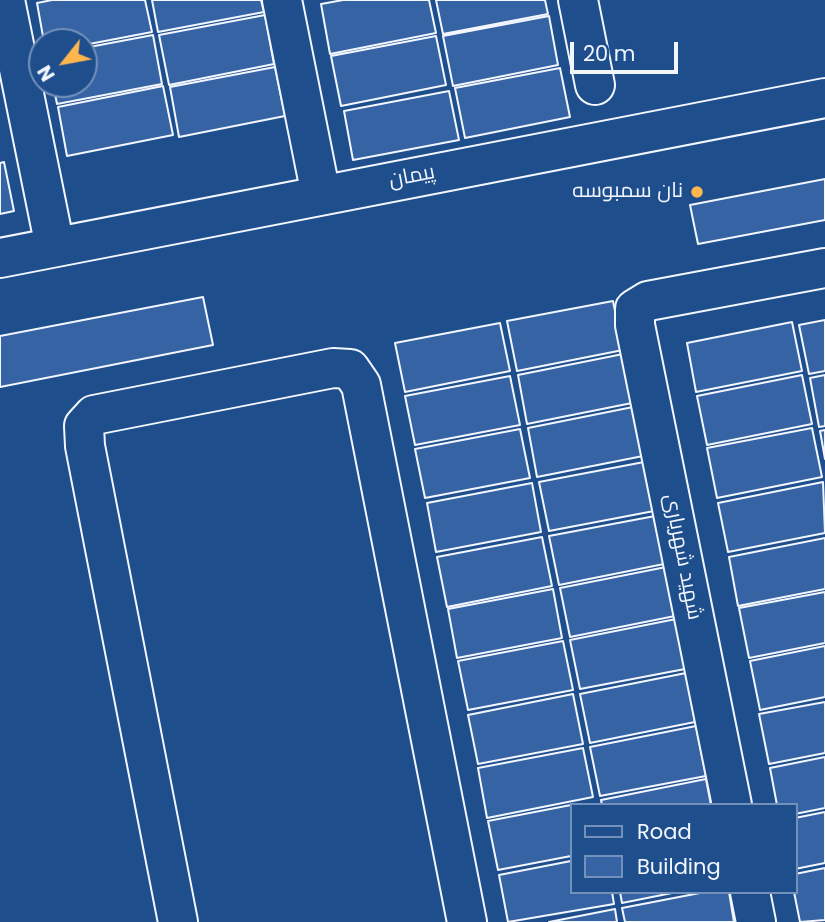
<!DOCTYPE html>
<html>
<head>
<meta charset="utf-8">
<style>
  body { margin:0 }
  #map { position:relative; width:825px; height:922px; overflow:hidden; background:#1f4e8c; font-family:Poppins,sans-serif }
  canvas { display:block }
  .legend { position:absolute; left:570px; top:803px; width:228px; height:91px; box-sizing:border-box; background:#1f4e8c; border:2px solid #7391ba; margin:0; padding:9px 12px; list-style:none; font-size:21px; color:#f2f6ff }
  .legend li { display:flex; align-items:center; gap:14px; height:35px }
  .legend b { width:35px; border:2px solid #7391ba }
  .north { position:absolute; left:28px; top:28px; width:70px; height:70px; box-sizing:border-box; background:#1f4e8c; border:2px solid #7391ba; border-radius:50%; rotate:239deg; font-size:19px; font-weight:700; line-height:28px; text-align:center; color:#f2f6ff }
  .north::after { content:''; display:block; margin:auto; width:24px; height:32px; background:#ffb74d; clip-path:polygon(50% 0,100% 100%,50% 72%,0 100%) }
  .scale { position:absolute; left:570px; top:42px; width:108px; height:32px; box-sizing:border-box; border:4px solid #f2f6ff; border-top:0; padding-left:9px; font-size:21px; line-height:24px; white-space:nowrap; color:#f2f6ff; -webkit-text-stroke:5px #1f4e8c; paint-order:stroke }
</style>
</head>
<body>
<div id="map">
<canvas width="825" height="922"></canvas>
<ul class="legend">
<li><b style="height:9px;background:#1f4e8c"></b>Road</li>
<li><b style="height:19px;background:#3563a3"></b>Building</li>
</ul>
<div class="north">N</div>
<div class="scale">20 m</div>
</div>
<script>
const c = document.querySelector('canvas').getContext('2d');
c.lineJoin = 'round';
function paint(path, color) { c.fillStyle = color; c.fill(path, 'evenodd'); }
const shape = rows => new Path2D(rows.map(r => 'M' + r).join(''));
function stroke(path, color, width, dash) { c.strokeStyle = color; c.lineWidth = width; c.lineCap = dash ? 'butt' : 'round'; c.setLineDash(dash || []); c.stroke(path); }
function label(font, color, halo, rows, align = 'center') {
  c.font = font + ' Poppins,Cairo,sans-serif'; c.lineWidth = 5; c.setLineDash([]); c.textBaseline = 'middle'; c.strokeStyle = halo; c.fillStyle = color; for (const [text, x, y, turn = 0] of rows) {
    c.save(); c.translate(x, y); c.rotate((+turn || 0) * Math.PI / 180); c.textAlign = isNaN(turn) ? turn : align; if (halo) c.strokeText(text, 0, 0); c.fillText(text, 0, 0); c.restore();
  }
}
const building = shape([
  [52,0,145,0,152,32,84,45,84,42,44,42,37,3,52,0],
  [152,0,261,0,264,12,158,32,152,0],
  [343,0,429,0,436,33,330,54,321,4,343,0],
  [436,0,545,0,548,14,443,34,436,0],
  [265,15,274,64,169,85,159,35,265,15],
  [549,16,558,65,453,86,443,36,549,16],
  [153,35,162,84,57,104,53,84,84,84,84,48,153,35],
  [436,36,446,85,341,106,331,56,436,36],
  [275,67,285,116,179,137,170,87,275,67],
  [560,68,570,117,465,138,455,88,560,68],
  [163,86,173,135,67,156,58,107,163,86],
  [449,91,459,140,353,160,344,111,449,91],
  [4,162,14,211,0,214,0,163,4,162],
  [825,179,825,220,698,244,690,205,825,179],
  [203,297,213,345,0,387,0,336,203,297],
  [613,301,623,350,517,371,507,321,613,301],
  [825,320,825,371,809,374,799,325,825,320],
  [792,322,802,371,696,392,687,343,792,322],
  [500,323,510,371,405,392,395,343,500,323],
  [623,354,632,403,527,424,518,375,623,354],
  [802,375,812,424,707,445,697,396,802,375],
  [825,375,825,426,819,427,810,378,825,375],
  [510,376,520,425,415,445,405,396,510,376],
  [633,407,643,456,537,477,528,428,633,407],
  [812,428,822,477,717,498,707,448,812,428],
  [520,429,530,478,425,498,415,449,520,429],
  [825,430,825,459,820,431,825,430],
  [644,462,654,511,549,531,539,482,644,462],
  [823,482,825,533,728,552,718,503,823,482],
  [532,483,541,532,436,552,427,503,532,483],
  [655,516,664,564,559,585,549,536,655,516],
  [542,537,552,586,447,607,437,557,542,537],
  [825,538,825,589,738,606,729,557,825,538],
  [666,567,675,616,570,637,560,588,666,567],
  [553,589,562,638,457,658,448,609,553,589],
  [825,592,825,643,749,658,739,608,825,592],
  [676,619,685,669,580,689,570,640,676,619],
  [563,641,573,690,468,710,458,661,563,641],
  [825,646,825,697,760,710,750,661,825,646],
  [686,673,695,722,590,743,580,694,686,673],
  [573,694,583,744,478,764,468,715,573,694],
  [825,702,825,753,769,764,759,714,825,702],
  [696,726,706,776,600,796,590,747,696,726],
  [583,748,593,797,487,818,478,768,583,748],
  [825,757,825,808,795,814,795,805,777,805,770,768,825,757],
  [706,779,711,805,602,805,601,800,706,779],
  [571,805,571,856,498,870,488,821,571,805],
  [825,812,825,863,795,869,795,818,825,812],
  [571,861,571,892,612,892,614,904,508,922,499,875,571,861],
  [825,868,825,920,800,922,794,892,795,874,825,868],
  [620,892,677,892,622,903,620,892],
  [705,892,729,892,734,922,625,922,622,908,705,892],
  [615,909,617,922,549,922,615,909]
]);
const minor = shape([
  [5,0,55,247],
  [282,0,321,195],
  [578,0,595,85],
  [0,258,825,98],
  [732,805,635,325,635,309,648,301,825,268],
  [750,892,756,922],
  [178,922,85,446,84,426,94,415,333,368,350,369,361,385,467,922]
]);
const markers = [
  [697,192,7,"#ffb74d"]
];
const streetNames = [
  ["پیمان",412,177,-11],
  ["شهید شهریاری",682,557,79]
];
const poiNames = [
  ["نان سمبوسه",683,192]
];
paint(building, '#3563a3');
stroke(building, '#f2f6ff', 2);
stroke(minor, '#f2f6ff', 42);
stroke(minor, '#1f4e8c', 38);
for (const [x, y, r, color] of markers) { const dot = new Path2D(); dot.arc(x, y, r, 0, 2 * Math.PI); c.fillStyle = color; c.fill(dot); stroke(dot, '#1f4e8c', 2.5); }
label('21px', '#f2f6ff', '#1f4e8c', streetNames);
label('21px', '#f2f6ff', '#1f4e8c', poiNames, 'right');
</script>
</body>
</html>
